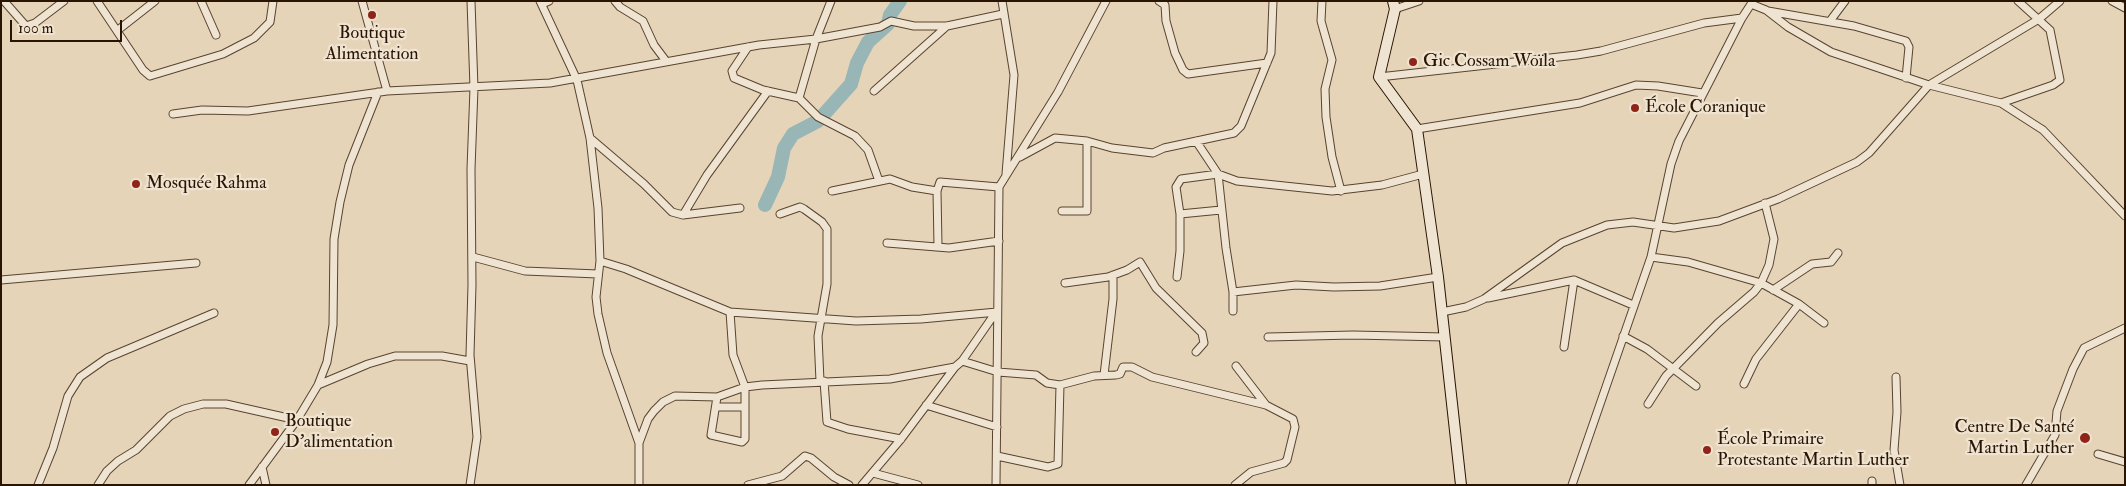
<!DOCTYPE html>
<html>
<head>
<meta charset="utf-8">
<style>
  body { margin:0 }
  #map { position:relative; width:2126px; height:486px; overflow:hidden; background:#e6d4b8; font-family:"IM FELL Double Pica",serif }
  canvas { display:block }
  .frame { position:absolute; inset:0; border:2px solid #291401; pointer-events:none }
  .scale { position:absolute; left:10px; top:20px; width:112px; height:22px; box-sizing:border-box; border:2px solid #291401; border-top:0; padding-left:6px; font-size:15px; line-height:18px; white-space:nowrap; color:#291401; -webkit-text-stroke:4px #efe3d1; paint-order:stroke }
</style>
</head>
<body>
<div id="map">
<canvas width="2126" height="486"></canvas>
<div class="frame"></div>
<div class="scale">100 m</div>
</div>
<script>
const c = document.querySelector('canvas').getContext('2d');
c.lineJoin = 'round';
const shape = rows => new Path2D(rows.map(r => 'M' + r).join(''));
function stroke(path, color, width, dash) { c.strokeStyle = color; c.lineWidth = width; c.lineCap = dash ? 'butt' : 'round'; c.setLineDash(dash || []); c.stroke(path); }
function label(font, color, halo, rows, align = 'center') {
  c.font = font + ' "IM FELL Double Pica",serif'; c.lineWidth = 4.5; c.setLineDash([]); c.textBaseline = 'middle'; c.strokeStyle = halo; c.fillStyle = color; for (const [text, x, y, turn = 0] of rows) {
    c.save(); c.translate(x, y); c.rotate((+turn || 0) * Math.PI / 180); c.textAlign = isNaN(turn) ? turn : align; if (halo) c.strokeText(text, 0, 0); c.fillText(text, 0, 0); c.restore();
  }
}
const river = shape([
  [765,205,778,177,784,148,793,134,818,121,851,84,857,63,868,42,888,24,890,15,900,1]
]);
const minor = shape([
  [4,1,26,26,35,23,64,1],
  [97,1,143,70,150,76,223,54,254,38,270,22,273,1],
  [201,1,216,35],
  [362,1,387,91],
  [540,1,577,80,590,138,598,208,600,261,596,297,598,314,607,353,639,443,639,485],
  [615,1,620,7,643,21,654,45,666,61],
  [1002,1,1014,75,1006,174],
  [1159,1,1165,5,1166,21,1175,53,1183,70,1188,74,1267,63],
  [1322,1,1321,21,1332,60,1325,89,1326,117,1332,157,1341,191],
  [2112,1,2125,8],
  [542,4,549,1],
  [1751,4,1766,10,1788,27,1831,52,1929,85,2001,103,2043,130,2125,216],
  [1395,9,1419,1],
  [1768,11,1854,26,1906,41,1909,47,1906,78],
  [1830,21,1845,1],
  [118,30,155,1],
  [748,47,732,71,734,78,763,90,799,98,818,117,855,136,868,150,879,181],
  [1379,77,1577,55,1601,51,1704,23,1742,18],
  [874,91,947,26],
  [799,98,816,39,831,1],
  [2001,103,2053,85,2060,80,2050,30,2018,1],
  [173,114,202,110,248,111,387,91,550,83,759,45,816,39,880,27,891,21,914,26,947,26,1003,14],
  [1417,129,1580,103,1636,85,1658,86,1702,93],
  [590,138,644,184,672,212,683,215,740,208],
  [1196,141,1218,174,1226,248,1233,292,1233,311],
  [1020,157,1055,138,1087,141,1112,148,1153,153,1164,148,1234,133,1241,126,1271,53,1273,1],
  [832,191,890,179,912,187,937,191],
  [1062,211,1087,211,1087,141],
  [780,214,800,207,804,209,822,222,827,229,827,284,818,336,820,381],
  [1180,214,1221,210],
  [683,215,707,175,768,91],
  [887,243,949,248,999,241],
  [938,246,937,191,940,182,999,187],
  [473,257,525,271,598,274],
  [1651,257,1688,262,1761,283,1799,304,1824,323],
  [600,261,626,269,730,312,856,321,921,319,997,312],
  [1177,277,1180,251,1180,214,1176,187,1181,179,1218,174,1237,181,1332,191,1382,185,1423,174],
  [1,280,196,263],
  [1065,283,1108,277,1127,270,1140,262,1156,288,1202,333,1204,343,1196,352],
  [1773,290,1812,264,1831,262,1838,253],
  [1233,292,1296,285,1334,287,1380,286,1438,277],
  [1488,298,1574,280,1633,305],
  [1442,312,1466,307,1484,299,1562,243,1607,225,1633,222,1674,228,1719,221,1778,199,1857,162,1869,153,1929,85,2039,19,2060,1],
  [1623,336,1647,349,1696,386],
  [1268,337,1353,335,1445,337],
  [1564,347,1574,280],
  [962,361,998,372,1036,375,1047,383,1060,385,1094,376,1116,375,1120,374,1123,367,1132,367,1152,377,1266,405,1293,419,1295,427,1287,460,1284,463,1251,472,1235,485],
  [1236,366,1266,405],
  [1104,375,1113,299,1113,275],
  [1896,377,1897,412,1894,450,1900,485],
  [824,381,827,422,848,429,901,439],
  [1744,384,1756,359,1799,304],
  [318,385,368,364,395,356,442,356,470,361],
  [717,397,711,435,742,442,745,439,745,387,733,355,730,312],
  [1648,404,1666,376,1718,323,1754,292,1761,283,1769,265,1774,239,1765,203],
  [926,405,997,427],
  [716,407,745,407],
  [639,443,648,419,654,411,663,402,675,396,717,397,745,387,762,385,890,379,955,367],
  [2098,454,2125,462],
  [997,456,1048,467,1058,464,1060,385],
  [262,467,266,485],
  [873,473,918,485],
  [38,485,53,448,68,396,80,377,107,358,214,313],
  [98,485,107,471,118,461,136,450,170,416,184,409,203,404,226,404,297,420],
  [249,485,297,420,318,385,327,362,333,325,334,239,340,202,349,165,378,92],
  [470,485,477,437,470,355,472,285,471,169,474,88,471,1],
  [748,485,782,476,805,456,811,458,834,477,849,485],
  [862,485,901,439,955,367,962,361,996,312],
  [996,485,999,187,1058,92,1106,1],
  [1572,485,1651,257,1671,164,1679,141,1742,18,1753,1],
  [1872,485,1872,481],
  [2026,485,2055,435,2057,411,2073,369,2084,348,2125,328]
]);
const secondary = shape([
  [1393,1,1395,9,1379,77,1417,129,1438,277,1461,485]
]);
const markers = [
  [372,15,5,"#8f2418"],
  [1413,62,5,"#8f2418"],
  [1635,108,5,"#8f2418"],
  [136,184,5,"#8f2418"],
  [275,432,5,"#8f2418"],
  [2085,438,6,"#8f2418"],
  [1707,450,5,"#8f2418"]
];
const poiNames = [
  ["Boutique",372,34,"center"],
  ["Alimentation",372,55,"center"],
  ["Gic Cossam Woïla",1423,62],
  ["École Coranique",1645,108],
  ["Mosquée Rahma",146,184],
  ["Boutique",285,422],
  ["D'alimentation",285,443],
  ["Centre De Santé",2074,428,"right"],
  ["Martin Luther",2074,449,"right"],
  ["École Primaire",1717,440],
  ["Protestante Martin Luther",1717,461]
];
stroke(river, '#99b6b7', 14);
stroke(minor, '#58442f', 9);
stroke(secondary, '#291401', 12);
stroke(minor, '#efe3d1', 7);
stroke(secondary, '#efe3d1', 10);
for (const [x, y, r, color] of markers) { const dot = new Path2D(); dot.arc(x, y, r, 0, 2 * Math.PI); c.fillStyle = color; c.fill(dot); stroke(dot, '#efe3d1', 2); }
label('18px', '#291401', '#efe3d1', poiNames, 'left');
</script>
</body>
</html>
